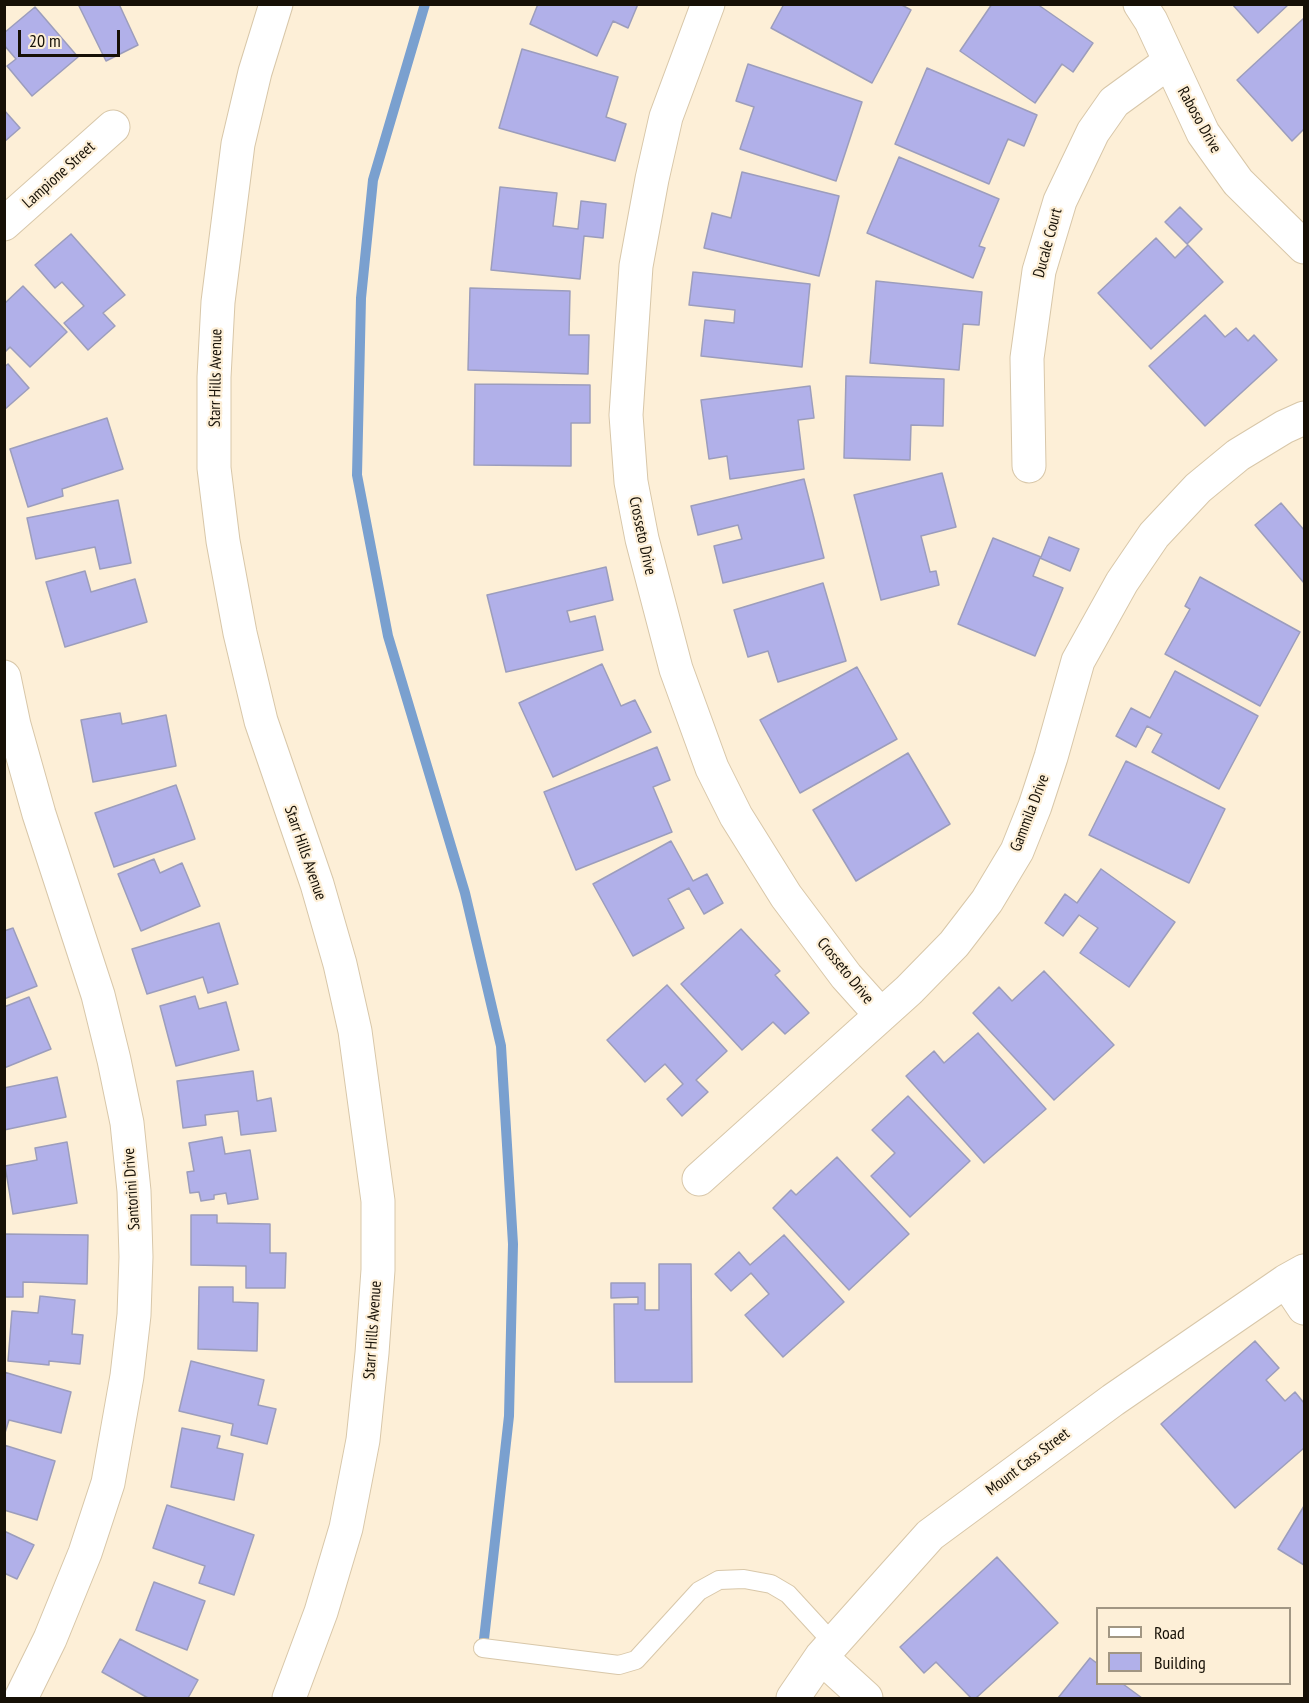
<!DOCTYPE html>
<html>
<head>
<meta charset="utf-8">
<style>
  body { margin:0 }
  #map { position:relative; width:1309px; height:1703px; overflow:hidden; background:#fdefd7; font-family:"PT Sans Narrow",sans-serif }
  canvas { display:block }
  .frame { position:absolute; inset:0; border:6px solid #161006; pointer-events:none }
  .legend { position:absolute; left:1096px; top:1607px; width:195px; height:78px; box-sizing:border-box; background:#fdefd7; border:2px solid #a19683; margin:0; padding:8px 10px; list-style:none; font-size:18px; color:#161006 }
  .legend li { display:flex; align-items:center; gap:12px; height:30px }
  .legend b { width:30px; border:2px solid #a19683 }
  .scale { position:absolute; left:18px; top:30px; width:102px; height:27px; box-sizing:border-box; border:3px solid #161006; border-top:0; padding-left:8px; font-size:18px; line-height:21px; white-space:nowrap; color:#161006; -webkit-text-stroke:4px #fdefd7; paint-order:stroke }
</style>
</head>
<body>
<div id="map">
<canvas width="1309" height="1703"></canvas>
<div class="frame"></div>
<ul class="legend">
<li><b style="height:8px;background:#fff"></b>Road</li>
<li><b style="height:16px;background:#b1b0e9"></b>Building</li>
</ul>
<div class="scale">20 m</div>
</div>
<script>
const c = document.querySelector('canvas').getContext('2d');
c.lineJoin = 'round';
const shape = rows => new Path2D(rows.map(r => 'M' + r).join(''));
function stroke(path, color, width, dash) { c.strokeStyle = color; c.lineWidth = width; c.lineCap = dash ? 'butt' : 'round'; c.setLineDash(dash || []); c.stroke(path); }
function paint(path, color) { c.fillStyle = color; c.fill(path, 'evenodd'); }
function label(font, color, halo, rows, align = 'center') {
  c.font = font + ' "PT Sans Narrow",sans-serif'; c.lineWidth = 4.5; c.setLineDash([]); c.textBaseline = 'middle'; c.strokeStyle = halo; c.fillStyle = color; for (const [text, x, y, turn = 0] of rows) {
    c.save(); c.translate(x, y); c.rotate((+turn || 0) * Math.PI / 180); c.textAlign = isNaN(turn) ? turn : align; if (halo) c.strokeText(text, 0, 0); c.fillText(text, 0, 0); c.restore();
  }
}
const stream = shape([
  [425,4,373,180,361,298,357,475,388,636,465,893,501,1046,513,1244,509,1416,483,1648]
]);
const building = shape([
  [78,4,119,4,138,45,106,61,78,4],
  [538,4,638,4,628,28,613,21,597,56,530,24,538,4],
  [784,4,900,4,911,10,872,83,771,28,784,4],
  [992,4,1037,4,1093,43,1073,72,1062,64,1035,103,960,51,992,4],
  [1232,4,1289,4,1258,33,1232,4],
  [35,7,78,57,32,96,7,66,16,59,4,45,4,33,35,7],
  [1304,18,1304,129,1292,141,1237,80,1304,18],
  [522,49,618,77,606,117,626,124,615,161,499,128,522,49],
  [748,64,862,102,836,181,740,149,754,107,736,101,748,64],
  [927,68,1037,115,1024,146,1008,139,989,184,895,144,927,68],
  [4,110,20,128,4,142,4,110],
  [899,157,999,199,979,246,985,248,973,278,867,233,899,157],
  [742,172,839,196,819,276,704,248,712,213,731,218,742,172],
  [500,187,557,193,553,226,578,229,581,201,606,204,603,238,584,236,580,279,491,270,500,187],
  [1180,207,1202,229,1187,244,1165,222,1180,207],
  [71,234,125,295,103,313,115,326,88,350,64,323,84,306,62,282,55,288,35,265,71,234],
  [1156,238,1175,258,1188,245,1223,282,1151,349,1098,293,1156,238],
  [693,272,810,284,802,367,701,356,705,320,734,323,735,310,689,305,693,272],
  [876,281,982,292,979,325,963,324,959,370,870,363,876,281],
  [23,286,67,332,30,367,10,347,4,353,4,304,23,286],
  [470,288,570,291,569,335,589,335,588,374,468,370,470,288],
  [1205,315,1225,337,1236,328,1248,341,1254,335,1277,360,1205,426,1149,366,1205,315],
  [8,364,29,388,4,410,4,367,8,364],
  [846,376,944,379,943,426,911,425,910,460,844,458,846,376],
  [475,384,590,385,590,423,571,423,571,466,474,465,475,384],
  [810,386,814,418,798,420,804,469,730,479,727,456,709,459,701,400,810,386],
  [107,418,123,469,62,489,63,496,28,507,10,449,107,418],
  [942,473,956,527,921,536,930,572,936,571,939,585,881,600,854,495,942,473],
  [804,479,824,558,723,583,714,546,742,539,738,525,698,535,691,506,804,479],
  [118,500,131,563,100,569,95,547,36,559,27,518,118,500],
  [1281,503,1304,530,1304,583,1255,525,1281,503],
  [1049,537,1079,549,1070,571,1040,558,1033,576,1063,588,1035,656,958,624,993,538,1041,557,1049,537],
  [606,567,613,600,567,611,570,622,595,616,603,650,506,672,487,595,606,567],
  [85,571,91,592,135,579,147,622,65,647,46,582,85,571],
  [1200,577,1300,632,1260,706,1165,654,1190,609,1185,606,1200,577],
  [823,583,846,661,778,682,768,651,748,657,734,610,823,583],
  [602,664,621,706,635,700,651,732,553,777,519,703,602,664],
  [857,667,897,739,800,793,760,720,857,667],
  [1175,671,1258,716,1219,789,1152,752,1162,734,1147,726,1136,747,1116,736,1131,708,1150,718,1175,671],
  [120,713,122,724,166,715,176,766,93,782,81,720,120,713],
  [657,747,670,780,653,787,672,832,576,870,544,792,657,747],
  [908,753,950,824,856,881,813,810,908,753],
  [1126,761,1225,809,1189,883,1089,835,1126,761],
  [176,785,195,839,114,867,95,813,176,785],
  [671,841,693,881,707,874,723,903,704,914,689,888,668,899,684,928,633,956,593,884,671,841],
  [154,859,160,873,182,863,200,906,141,931,118,874,154,859],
  [1101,869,1175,922,1129,987,1080,953,1098,928,1079,915,1063,936,1045,923,1065,894,1077,903,1101,869],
  [219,923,238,984,208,993,203,977,147,994,132,949,219,923],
  [13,928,37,986,4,999,4,931,13,928],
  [741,929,780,971,775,975,809,1013,785,1034,773,1022,742,1050,681,984,741,929],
  [1044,971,1114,1045,1054,1100,973,1013,999,987,1012,1001,1044,971],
  [667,985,727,1051,696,1080,708,1092,682,1116,667,1099,683,1084,665,1064,645,1082,607,1040,667,985],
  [195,996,199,1009,226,1002,239,1050,176,1066,160,1006,195,996],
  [29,997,51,1049,4,1068,4,1007,29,997],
  [978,1033,1046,1109,984,1163,906,1076,934,1051,944,1063,978,1033],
  [253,1071,257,1101,271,1098,276,1131,241,1135,238,1111,205,1115,206,1125,183,1128,177,1081,253,1071],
  [57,1077,66,1117,4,1130,4,1088,57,1077],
  [908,1096,970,1161,910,1217,871,1176,895,1153,872,1130,908,1096],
  [222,1137,225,1154,250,1150,258,1199,228,1204,226,1193,214,1195,214,1199,201,1201,199,1192,190,1193,187,1172,194,1171,189,1143,222,1137],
  [67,1142,77,1203,13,1214,5,1166,37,1160,35,1148,67,1142],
  [837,1157,909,1234,849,1290,773,1208,791,1190,796,1195,837,1157],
  [191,1215,217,1215,217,1223,270,1224,270,1253,286,1253,285,1288,246,1288,246,1266,191,1265,191,1215],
  [4,1234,88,1235,87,1284,23,1282,23,1297,4,1297,4,1234],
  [784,1235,844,1302,783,1357,745,1315,769,1294,751,1273,731,1291,715,1274,739,1252,750,1265,784,1235],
  [659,1264,691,1264,692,1382,615,1382,614,1304,638,1304,638,1297,611,1298,611,1283,645,1283,645,1310,659,1310,659,1264],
  [199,1287,233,1287,233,1302,258,1303,257,1351,198,1349,199,1287],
  [40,1296,75,1300,72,1334,83,1335,80,1364,49,1361,49,1365,8,1361,12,1311,38,1313,40,1296],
  [1255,1341,1279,1368,1266,1380,1285,1401,1295,1392,1304,1403,1304,1448,1235,1508,1161,1424,1255,1341],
  [191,1361,264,1380,258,1405,276,1409,267,1444,231,1435,233,1424,179,1411,191,1361],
  [4,1372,71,1392,61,1433,9,1420,4,1436,4,1372],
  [182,1428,220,1436,217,1448,243,1454,234,1500,171,1487,182,1428],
  [4,1445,55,1461,37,1520,4,1510,4,1445],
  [167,1505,254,1535,234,1595,199,1583,205,1566,153,1548,167,1505],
  [1304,1506,1304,1565,1278,1549,1304,1506],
  [4,1531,34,1545,17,1579,4,1573,4,1531],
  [997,1557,1058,1623,976,1698,971,1698,936,1662,924,1673,900,1647,997,1557],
  [154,1582,205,1601,187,1650,136,1630,154,1582],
  [120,1639,198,1680,188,1698,148,1698,102,1672,120,1639],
  [1090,1658,1098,1664,1098,1684,1123,1684,1142,1698,1058,1698,1090,1658]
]);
const service = shape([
  [483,1648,619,1665,636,1660,699,1591,719,1580,744,1579,771,1584,788,1594,833,1643]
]);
const minor = shape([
  [708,4,666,117,652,179,636,266,626,415,631,482,642,539,676,669,712,768,736,816,786,896,846,976,881,1015],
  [1140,4,1151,21,1203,133,1238,182,1304,247],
  [4,224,113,127],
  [1029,466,1027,358,1039,271,1060,201,1093,132,1114,102,1169,62],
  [4,677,14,725,39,814,98,995,114,1060,127,1123,134,1191,136,1257,134,1315,127,1376,108,1483,85,1553,50,1639,21,1698],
  [699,1179,909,990,954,944,987,901,1017,851,1035,806,1051,757,1078,661,1122,582,1154,535,1198,488,1238,455,1284,427,1304,418],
  [1286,1281,1304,1308],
  [821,1657,866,1698],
  [793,1698,821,1657,930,1535,1113,1400,1286,1281,1304,1271]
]);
const tertiary = shape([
  [276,4,255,72,238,144,218,302,214,377,214,468,223,541,240,633,261,721,317,884,340,964,355,1031,378,1201,378,1270,372,1353,363,1440,346,1528,321,1612,289,1698]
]);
const streetNames = [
  ["Raboso Drive",1199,120,61],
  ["Lampione Street",59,175,-42],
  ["Ducale Court",1048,243,-75],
  ["Starr Hills Avenue",216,378,-89],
  ["Crosseto Drive",642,536,78],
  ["Gammila Drive",1030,813,-69],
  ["Starr Hills Avenue",305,853,71],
  ["Crosseto Drive",845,971,51],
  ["Santorini Drive",132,1189,-94],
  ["Starr Hills Avenue",373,1330,-86],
  ["Mount Cass Street",1028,1462,-37]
];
stroke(stream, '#7aa0cf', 10);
paint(building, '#b1b0e9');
stroke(building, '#9c9dbc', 1.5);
stroke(service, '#d8c7a9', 20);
stroke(minor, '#d8c7a9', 35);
stroke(tertiary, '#d8c7a9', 35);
stroke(service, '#fff', 18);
stroke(minor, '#fff', 33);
stroke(tertiary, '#fff', 33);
label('16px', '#161006', '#fdefd7', streetNames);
</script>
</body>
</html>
